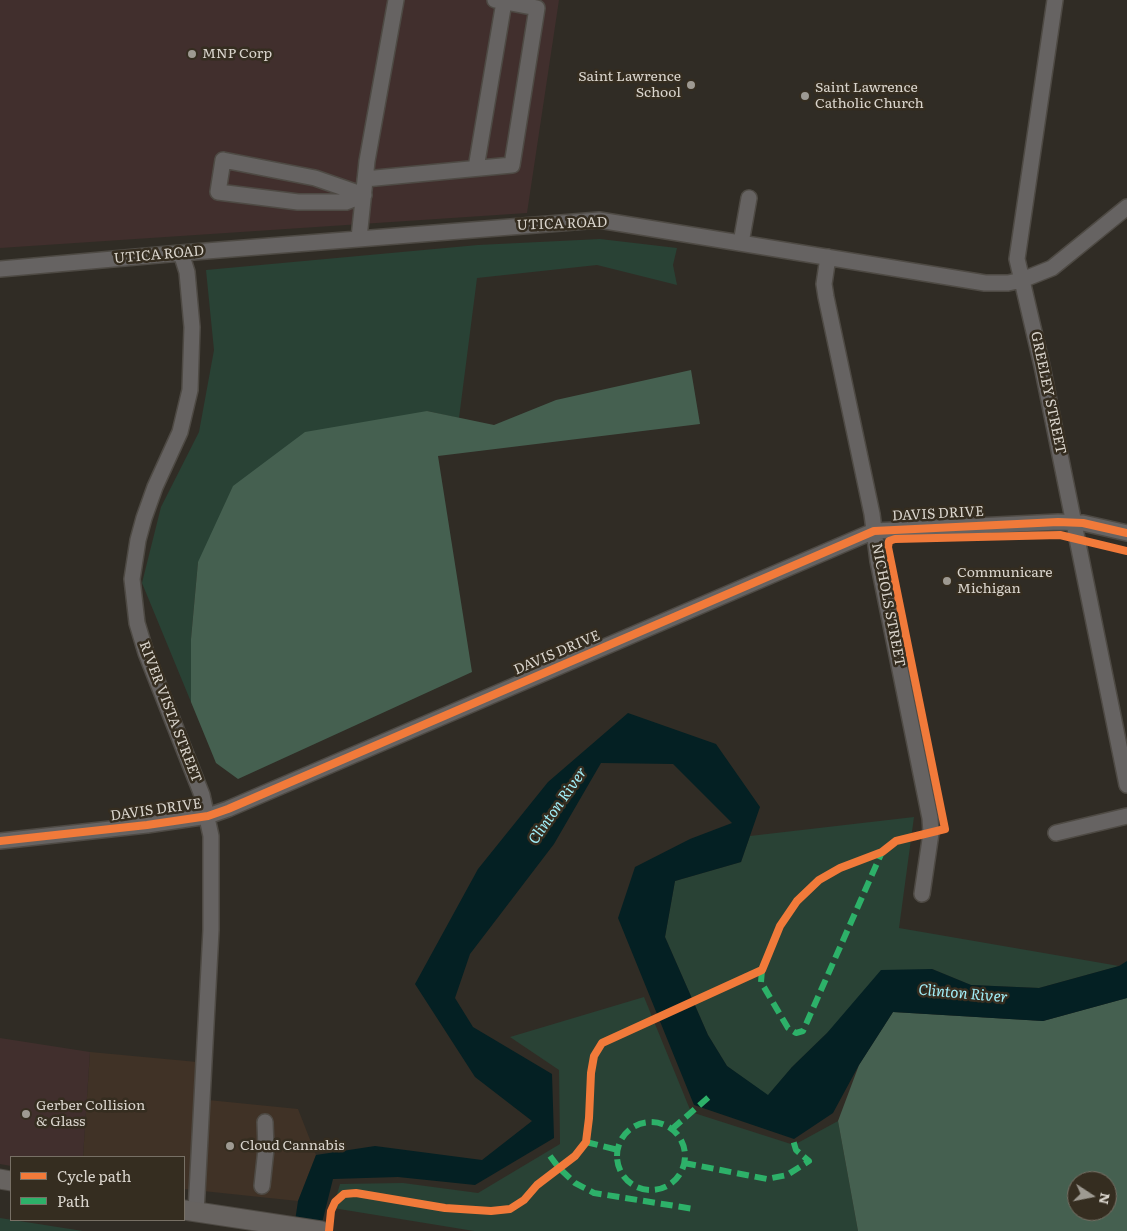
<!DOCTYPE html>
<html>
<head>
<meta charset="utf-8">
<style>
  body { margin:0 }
  #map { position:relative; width:1127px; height:1231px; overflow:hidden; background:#302c25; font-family:Literata,serif }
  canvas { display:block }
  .legend { position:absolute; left:10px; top:1156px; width:175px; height:65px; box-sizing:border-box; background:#352d20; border:1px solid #777065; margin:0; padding:6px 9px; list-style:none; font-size:15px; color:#dad5cd }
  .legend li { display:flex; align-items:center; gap:10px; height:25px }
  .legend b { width:25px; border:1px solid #777065 }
  .north { position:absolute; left:1067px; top:1171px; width:50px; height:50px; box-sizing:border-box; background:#352d20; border:1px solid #777065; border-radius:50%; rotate:101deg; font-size:14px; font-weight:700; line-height:20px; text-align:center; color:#dad5cd }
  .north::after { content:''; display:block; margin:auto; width:18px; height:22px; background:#9e9a92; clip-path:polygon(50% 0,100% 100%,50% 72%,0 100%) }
</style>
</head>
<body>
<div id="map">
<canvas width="1127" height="1231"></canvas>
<ul class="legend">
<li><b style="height:6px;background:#f17a3a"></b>Cycle path</li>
<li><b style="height:6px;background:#2db169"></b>Path</li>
</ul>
<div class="north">N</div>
</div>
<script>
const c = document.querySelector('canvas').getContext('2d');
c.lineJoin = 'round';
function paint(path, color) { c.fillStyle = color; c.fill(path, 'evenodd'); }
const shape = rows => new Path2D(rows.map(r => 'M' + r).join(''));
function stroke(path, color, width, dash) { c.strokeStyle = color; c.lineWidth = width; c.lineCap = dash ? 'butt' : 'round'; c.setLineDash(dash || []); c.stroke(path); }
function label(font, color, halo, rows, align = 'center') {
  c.font = font + ' Literata,serif'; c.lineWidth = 5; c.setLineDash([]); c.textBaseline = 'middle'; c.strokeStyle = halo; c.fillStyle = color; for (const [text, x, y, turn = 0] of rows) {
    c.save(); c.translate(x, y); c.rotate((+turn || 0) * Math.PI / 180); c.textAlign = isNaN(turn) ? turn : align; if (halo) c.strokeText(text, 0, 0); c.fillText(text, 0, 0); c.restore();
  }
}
const commercial = shape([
  [90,1052,208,1063,208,1100,298,1109,316,1155,298,1201,184,1189,184,1157,83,1157]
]);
const industrial = shape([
  [0,0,559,0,527,213,0,248],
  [0,1038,90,1052,83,1157,11,1157,11,1166,0,1164]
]);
const green = shape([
  [600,239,677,248,673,265,677,285,597,265,477,278,459,418,427,411,198,562,191,639,191,702,142,583,161,507,199,432,214,350,206,270,478,245],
  [914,817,899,928,1119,966,1039,988,971,985,932,969,827,1033,792,1067,768,1096,727,1066,708,1035,665,937,675,881,741,862,750,836],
  [644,997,691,1112,794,1145,838,1121,858,1231,474,1231,333,1208,340,1184,403,1183,478,1193,560,1144,559,1070,510,1037],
  [0,1218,83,1231,0,1231]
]);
const forest = shape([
  [691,370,700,424,438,456,472,672,238,779,216,763,191,702,191,639,198,562,233,486,305,432,427,411,494,425,556,400],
  [1127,998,1127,1231,858,1231,838,1121,859,1065,893,1012,1043,1021],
  [1077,1181,1107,1181,1107,1211,1077,1211]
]);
const water = shape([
  [628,713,716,744,760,807,741,862,675,881,665,937,708,1035,727,1066,768,1095,792,1067,827,1033,881,970,932,969,971,985,1039,988,1119,966,1127,961,1127,998,1043,1021,893,1012,859,1065,833,1113,794,1139,694,1105,618,918,635,867,690,839,732,823,673,764,601,763,554,844,470,954,455,998,473,1027,552,1074,554,1138,475,1185,398,1177,333,1179,320,1231,295,1221,298,1201,316,1155,375,1146,482,1160,532,1121,475,1077,415,984,478,869,548,782]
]);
const minor = shape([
  [1055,0,1017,259,1042,366,1127,785],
  [223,160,315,178,364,195,346,202,298,202,218,192,223,160],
  [476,168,504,2],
  [365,179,512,165,537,8,495,0],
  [359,238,367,161,396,0],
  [741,243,749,198],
  [181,253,187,272,192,327,190,390,180,432,155,487,144,518,138,540,132,579,137,623,146,653,202,795,211,836,211,930,196,1212],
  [828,257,824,284,826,297,872,514,878,561,930,818,931,833,922,894],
  [0,269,181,253,599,220,985,283,1008,283,1022,280,1052,268,1127,207],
  [1056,833,1127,816],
  [0,841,147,825,208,816,228,809,874,531,1058,522,1083,523,1127,533],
  [262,1186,266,1149,265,1122]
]);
const major = shape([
  [0,1179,11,1181],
  [184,1210,321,1231]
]);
const quiet = shape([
  [762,970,761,982,788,1028,796,1033,803,1031,882,852],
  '617 1156a34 34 0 1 1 68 0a34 34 0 1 1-68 0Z',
  [672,1129,710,1096],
  [586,1142,618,1150],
  [550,1156,559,1168,575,1183,594,1193,694,1209],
  [684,1163,767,1179,787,1175,809,1161,796,1150,793,1140]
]);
const cycleway = shape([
  [0,841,147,825,208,816,228,809,874,531,1058,522,1083,523,1127,533],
  [329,1231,331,1211,335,1202,344,1194,356,1193,445,1208,491,1211,510,1209,524,1200,537,1185,575,1156,586,1142,589,1118,591,1073,594,1056,602,1043,762,970,780,926,797,901,819,880,840,868,882,852,896,841,945,829,888,547,889,541,895,539,1060,535,1127,551]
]);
const markers = [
  [192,54,5,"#9e9a92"],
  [691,85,5,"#9e9a92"],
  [805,96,5,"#9e9a92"],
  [947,581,5,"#9e9a92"],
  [26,1114,5,"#9e9a92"],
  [230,1146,5,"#9e9a92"]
];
const poiNames = [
  ["MNP Corp",202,54],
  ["Saint Lawrence",681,77,"right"],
  ["School",681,93,"right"],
  ["Saint Lawrence",815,88],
  ["Catholic Church",815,104],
  ["Communicare",957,573],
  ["Michigan",957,589],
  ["Gerber Collision",36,1106],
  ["& Glass",36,1122],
  ["Cloud Cannabis",240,1146]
];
const streetNames = [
  ["UTICA ROAD",562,224,-2],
  ["UTICA ROAD",159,255,-5],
  ["GREELEY STREET",1048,393,78],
  ["DAVIS DRIVE",938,514,-3],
  ["NICHOLS STREET",888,605,79],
  ["DAVIS DRIVE",557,653,-23],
  ["RIVER VISTA STREET",170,712,69],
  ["DAVIS DRIVE",156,810,-8]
];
const waterNames = [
  ["Clinton River",558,806,-55],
  ["Clinton River",963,994,5]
];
paint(commercial, '#403226');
paint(industrial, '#412f2d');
paint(green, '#294235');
paint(forest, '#456050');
paint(water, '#042023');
stroke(minor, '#4e4a44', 18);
stroke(major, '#4e4a44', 21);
stroke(minor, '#666362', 15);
stroke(major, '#676360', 19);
stroke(quiet, '#2db169', 6, [12, 6]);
stroke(cycleway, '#f17a3a', 8);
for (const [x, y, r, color] of markers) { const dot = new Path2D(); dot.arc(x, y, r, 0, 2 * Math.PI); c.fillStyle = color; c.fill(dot); stroke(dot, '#352d20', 2); }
label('14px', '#dad5cd', '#352d20', poiNames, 'left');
label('14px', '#dad5cd', '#352d20', streetNames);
label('italic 15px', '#a2eff9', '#352d20', waterNames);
</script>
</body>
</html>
